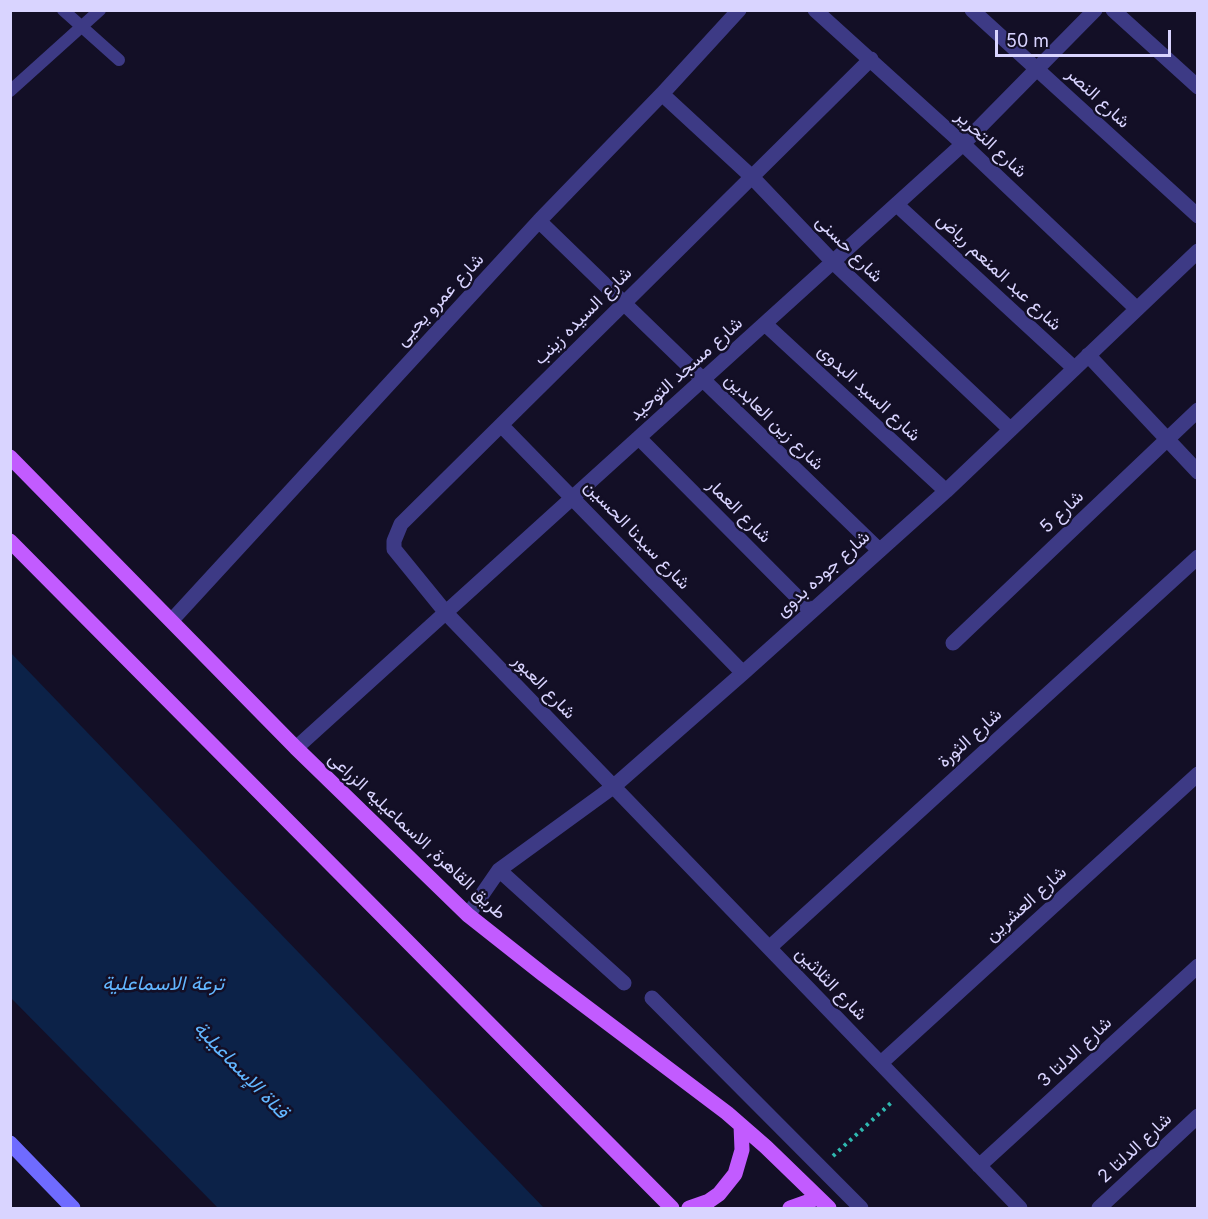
<!DOCTYPE html>
<html>
<head>
<meta charset="utf-8">
<style>
  body { margin:0 }
  #map { position:relative; width:1208px; height:1219px; overflow:hidden; background:#130f26; font-family:Inter,sans-serif }
  canvas { display:block }
  .frame { position:absolute; inset:0; border:12px solid #d9d4ff; pointer-events:none }
  .scale { position:absolute; left:995px; top:30px; width:176px; height:27px; box-sizing:border-box; border:3px solid #d9d4ff; border-top:0; padding-left:8px; font-size:18px; line-height:21px; white-space:nowrap; color:#d9d4ff; -webkit-text-stroke:4px #130f26; paint-order:stroke }
</style>
</head>
<body>
<div id="map">
<canvas width="1208" height="1219"></canvas>
<div class="frame"></div>
<div class="scale">50 m</div>
</div>
<script>
const c = document.querySelector('canvas').getContext('2d');
c.lineJoin = 'round';
function paint(path, color) { c.fillStyle = color; c.fill(path, 'evenodd'); }
const shape = rows => new Path2D(rows.map(r => 'M' + r).join(''));
function stroke(path, color, width, dash) { c.strokeStyle = color; c.lineWidth = width; c.lineCap = dash ? 'butt' : 'round'; c.setLineDash(dash || []); c.stroke(path); }
function label(font, color, halo, rows, align = 'center') {
  c.font = font + ' Inter,Vazirmatn,sans-serif'; c.lineWidth = 5; c.setLineDash([]); c.textBaseline = 'middle'; c.strokeStyle = halo; c.fillStyle = color; for (const [text, x, y, turn = 0] of rows) {
    c.save(); c.translate(x, y); c.rotate((+turn || 0) * Math.PI / 180); c.textAlign = isNaN(turn) ? turn : align; if (halo) c.strokeText(text, 0, 0); c.fillText(text, 0, 0); c.restore();
  }
}
const water = shape([
  [10,653,11,653,544,1208,218,1208,11,998]
]);
const path = shape([
  [833,1156,892,1102]
]);
const lane = shape([
  [63,10,119,60],
  [10,91,100,10]
]);
const street = shape([
  [815,10,963,144,1137,309],
  [972,10,1198,216],
  [1113,10,1198,87],
  [871,59,401,524,394,541,394,549,447,614,1020,1208],
  [662,94,752,177,834,263,1010,429],
  [897,205,1074,368],
  [539,221,879,550],
  [765,324,946,491],
  [1088,355,1198,472],
  [501,425,743,673],
  [639,438,811,611],
  [172,620,539,221,662,94,739,10],
  [953,643,1198,410],
  [296,748,963,144,1095,10],
  [499,870,624,983],
  [468,915,499,870,613,787,743,673,946,491,1198,251],
  [769,948,1198,557],
  [652,998,861,1208],
  [881,1063,1198,774],
  [979,1166,1198,966],
  [1099,1208,1198,1116]
]);
const secondary = shape([
  [10,1143,73,1208]
]);
const primary = shape([
  [10,457,296,748,468,915,544,975,727,1113,766,1147,829,1208],
  [10,541,672,1208],
  [689,1208,709,1201,719,1194,735,1174,742,1150,741,1125],
  [790,1208,818,1198]
]);
const streetNames = [
  ["شارع النصر",1098,98,43],
  ["شارع التحرير",991,144,43],
  ["شارع حسنى",849,249,45],
  ["شارع عبد المنعم رياض",999,272,43],
  ["شارع عمرو يحيى",440,300,-47],
  ["شارع السيده زينب",583,316,-45],
  ["شارع مسجد التوحيد",686,369,-42],
  ["شارع السيد البدوى",869,393,43],
  ["شارع زين العابدين",774,422,44],
  ["شارع العمار",739,511,45],
  ["شارع 5",1062,512,-44],
  ["شارع سيدنا الحسين",637,535,46],
  ["شارع جوده بدوى",823,574,-42],
  ["شارع العبور",544,687,46],
  ["شارع الثورة",970,738,-42],
  ["طريق القاهرة, الاسماعيليه الزراعى",417,836,43],
  ["شارع العشرين",1026,904,-42],
  ["شارع الثلاثين",831,984,46],
  ["شارع الدلتا 3",1075,1052,-43],
  ["شارع الدلتا 2",1135,1148,-43]
];
const waterNames = [
  ["ترعة الاسماعلية",163,984],
  ["قناة الإسماعيلية",241,1070,46]
];
paint(water, '#0c2248');
stroke(path, '#2fb8b0', 4, [3, 4.5]);
stroke(lane, '#3d3a85', 12);
stroke(street, '#3d3a85', 15);
stroke(secondary, '#6f6bff', 15);
stroke(primary, '#c25bff', 15);
label('18px', '#d9d4ff', '#130f26', streetNames);
label('italic 20px', '#62b6ff', '#130f26', waterNames);
</script>
</body>
</html>
